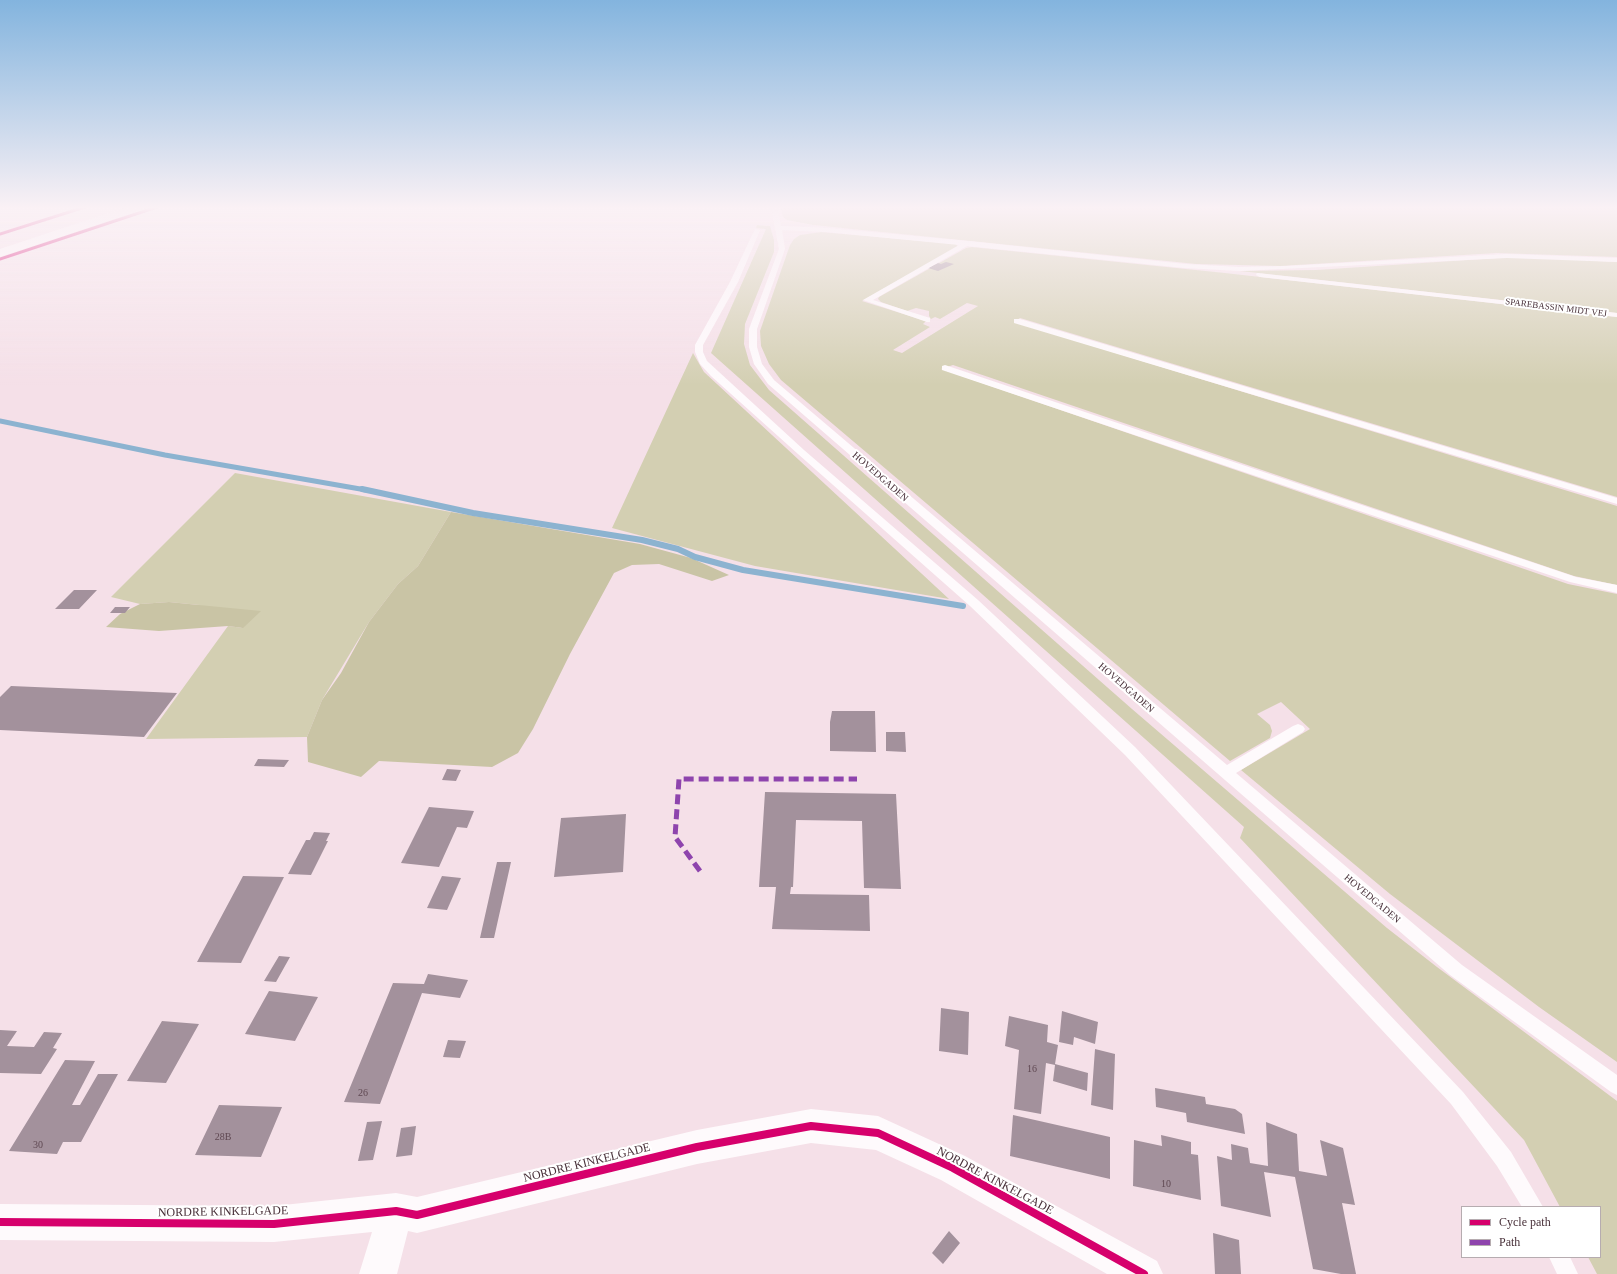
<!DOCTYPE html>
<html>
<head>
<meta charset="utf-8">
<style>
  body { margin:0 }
  #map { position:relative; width:1617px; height:1274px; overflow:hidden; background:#f5e0e8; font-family:"Times New Roman",serif }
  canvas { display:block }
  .legend { position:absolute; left:1461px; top:1206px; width:140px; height:52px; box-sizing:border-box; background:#fff; border:1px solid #b6acb0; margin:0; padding:5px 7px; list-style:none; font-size:12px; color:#483039 }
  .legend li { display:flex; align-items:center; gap:8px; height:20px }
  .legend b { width:20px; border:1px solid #b6acb0 }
</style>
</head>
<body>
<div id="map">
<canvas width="1617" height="1274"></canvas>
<ul class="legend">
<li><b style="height:5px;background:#d6006c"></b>Cycle path</li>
<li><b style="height:5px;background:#8e44ad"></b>Path</li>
</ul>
</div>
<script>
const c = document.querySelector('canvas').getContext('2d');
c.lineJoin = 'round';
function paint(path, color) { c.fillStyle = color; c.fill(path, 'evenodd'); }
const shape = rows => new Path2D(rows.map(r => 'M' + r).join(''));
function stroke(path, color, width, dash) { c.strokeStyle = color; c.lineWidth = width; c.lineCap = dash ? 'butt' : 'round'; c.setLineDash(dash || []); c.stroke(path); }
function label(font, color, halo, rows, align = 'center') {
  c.font = font + ' "Times New Roman",serif'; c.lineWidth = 4; c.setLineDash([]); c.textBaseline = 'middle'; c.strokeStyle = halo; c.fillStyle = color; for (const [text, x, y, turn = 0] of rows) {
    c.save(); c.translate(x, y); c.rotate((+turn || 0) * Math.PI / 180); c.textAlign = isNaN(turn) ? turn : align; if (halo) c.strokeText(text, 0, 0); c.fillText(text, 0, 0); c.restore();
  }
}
const green = shape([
  [780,206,1617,206,1617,257,1497,253,1280,266,1196,264,813,225,787,220,783,217],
  [757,225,770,226,774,240,774,252,745,324,744,344,750,365,769,390,1132,709,1387,928,1437,967,1617,1101,1617,1274,1597,1274,1588,1257,1600,1257,1600,1207,1560,1207,1524,1140,1240,838,1244,827,711,353,766,229,756,228],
  [821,232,956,244,958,247,862,301,926,321,923,324,930,327,893,350,902,353,978,306,967,303,940,319,935,317,931,319,929,316,929,311,916,308,907,311,901,309,881,302,878,299,879,297,966,248,972,247,1225,273,1617,317,1617,497,1020,318,1014,322,1617,506,1617,585,1574,576,953,365,941,369,1568,584,1617,594,1617,1062,1539,1007,1390,894,1241,770,1310,729,1281,702,1257,714,1270,725,1272,731,1270,738,1230,761,781,380,769,364,761,346,760,331,790,245,794,239,800,235],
  [1498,258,1539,258,1617,262,1617,313,1240,271,1316,270],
  [693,353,704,372,949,599,755,566,612,528],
  [235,473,451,512,418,566,398,584,369,622,322,700,307,737,146,739,228,626,243,628,199,605,169,602,140,604,111,597]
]);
const forest = shape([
  [451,512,640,544,691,558,729,575,712,581,659,564,632,565,614,573,570,654,533,729,518,753,492,767,379,761,361,777,308,762,307,737,322,700,341,673,369,622,398,584,418,566],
  [169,602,199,605,261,611,243,628,228,626,159,631,106,627,120,614,140,604]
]);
const streamFar1 = shape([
  [0,421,165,455,366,490]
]);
const stream = shape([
  [362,489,473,513,642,540,678,549,695,557,743,570,963,606]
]);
const building = shape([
  [946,262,954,264,938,271,928,268,938,263,941,264],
  [74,590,97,590,79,609,55,609],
  [115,607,130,607,125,613,110,613],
  [11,686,177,693,144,737,0,730,0,697],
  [832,711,875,711,876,752,830,751,830,722],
  [886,732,905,732,906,752,886,751],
  [258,759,289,760,284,767,254,766],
  [447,769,461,770,456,781,442,780],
  [765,792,896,794,901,889,864,888,862,821,796,820,793,887,791,887,790,894,869,895,870,931,772,929,776,887,759,887],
  [429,807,474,811,467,828,457,827,439,867,401,863],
  [626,814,623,872,554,877,561,818],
  [314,832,330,833,326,841,328,841,311,875,288,874,306,840,310,840],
  [497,862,511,862,494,938,480,938],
  [243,876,284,877,241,963,197,962],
  [442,876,461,878,447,910,427,908],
  [279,956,290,957,276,982,264,981],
  [428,974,468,980,460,998,422,993,380,1104,344,1102,393,983,424,984],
  [269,991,318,997,295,1041,245,1034],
  [941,1008,969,1012,968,1055,939,1051],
  [1062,1011,1098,1022,1095,1044,1074,1037,1073,1045,1059,1042],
  [1009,1016,1048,1025,1047,1042,1058,1045,1055,1064,1088,1073,1087,1091,1053,1081,1055,1065,1046,1063,1041,1114,1014,1109,1019,1050,1005,1046],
  [162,1021,199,1024,166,1083,127,1081],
  [0,1030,17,1031,7,1046,34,1047,44,1032,62,1033,53,1048,57,1049,41,1074,0,1073],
  [448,1040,466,1041,460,1058,443,1057],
  [1095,1049,1115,1054,1113,1110,1091,1105],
  [65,1060,95,1061,72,1105,80,1105,98,1074,118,1074,81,1142,63,1142,57,1154,9,1151],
  [1155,1088,1205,1097,1206,1104,1235,1109,1242,1114,1245,1134,1187,1122,1186,1113,1156,1107],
  [219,1105,282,1107,261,1157,195,1155],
  [1013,1115,1110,1137,1110,1179,1010,1156],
  [382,1121,373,1160,358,1161,367,1122],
  [1266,1122,1297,1134,1299,1171,1327,1176,1320,1140,1343,1148,1355,1205,1342,1203,1356,1274,1341,1274,1313,1269,1295,1177,1264,1172,1271,1217,1221,1206,1217,1156,1232,1160,1231,1144,1248,1148,1250,1163,1268,1166],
  [416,1126,412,1155,396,1157,401,1128],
  [1161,1135,1191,1142,1191,1154,1198,1155,1201,1200,1133,1186,1134,1140,1162,1146],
  [949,1231,960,1243,943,1264,932,1253],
  [1213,1233,1239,1240,1241,1274,1215,1274]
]);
const service = shape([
  [771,206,777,206,781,226,827,228,968,241,1185,264,1239,267,1287,266,1507,254,1617,258,1617,262,1507,258,1239,271,1185,268,967,246,873,300,930,318,930,322,927,322,863,300,959,245,827,232,782,230,785,249,757,329,757,347,762,364,774,380,1227,765,1293,726,1298,724,1303,726,1305,729,1303,732,1236,773,1462,965,1617,1075,1617,1095,1611,1092,1450,975,768,384,754,364,749,347,749,329,779,249,771,206],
  [755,229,760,230,738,282,703,345,703,352,707,361,804,450,978,600,1135,747,1463,1092,1511,1152,1543,1207,1522,1207,1497,1166,1451,1104,1125,755,970,606,798,454,711,376,700,364,695,352,695,345,730,282,755,229],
  [1257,273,1617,313,1617,317,1260,277,1256,275,1257,273],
  [1014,319,1020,319,1617,498,1617,504,1014,323,1014,319],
  [945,365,1576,577,1617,585,1617,593,1570,582,942,370,942,366,945,365],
  [1549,1257,1570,1257,1578,1274,1557,1274,1549,1257]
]);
const minor = shape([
  [811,1109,878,1116,965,1156,1157,1261,1163,1274,1107,1274,941,1180,876,1150,811,1143,697,1164,417,1233,408,1231,397,1274,359,1274,372,1232,274,1242,0,1240,0,1204,274,1206,396,1193,417,1197,697,1130,811,1109]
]);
const secondary = shape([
  [130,206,148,206,147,208,0,257,0,249,130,206]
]);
const quiet = shape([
  [700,871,675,837,679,779,857,779]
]);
const cyclewayFar1 = shape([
  [0,234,88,206],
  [0,259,160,206]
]);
const cycleway = shape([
  [0,1222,274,1224,396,1211,417,1215,697,1147,811,1126,878,1133,953,1168,1144,1274]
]);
const farStreetnames = [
  ["SPAREBASSIN MIDT VEJ",1556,308,7]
];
const streetNames = [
  ["HOVEDGADEN",880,477,41],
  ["HOVEDGADEN",1126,688,41],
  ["HOVEDGADEN",1372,899,40]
];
const nearNumbernames = [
  ["16",1032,1069],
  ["26",363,1093],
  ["28B",223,1137],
  ["30",38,1145],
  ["10",1166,1184]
];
const nearStreetnames = [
  ["NORDRE KINKELGADE",587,1163,-14],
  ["NORDRE KINKELGADE",995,1181,28],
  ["NORDRE KINKELGADE",223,1212,-1]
];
paint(green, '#d3cfb2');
paint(forest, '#c9c4a5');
stroke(streamFar1, '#8cb3d0', 5);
stroke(stream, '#8cb3d0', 6);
paint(building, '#a3919c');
paint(service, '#fefafc');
paint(minor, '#fefafc');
paint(secondary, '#fefafc');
stroke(quiet, '#8e44ad', 5, [10, 5]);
stroke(cyclewayFar1, '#d6006c', 3);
stroke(cycleway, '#d6006c', 8);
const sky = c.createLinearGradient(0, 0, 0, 385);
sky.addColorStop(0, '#83b4de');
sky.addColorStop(0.54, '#faf1f5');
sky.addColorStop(1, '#faf1f500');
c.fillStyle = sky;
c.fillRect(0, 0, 1617, 385);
label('9px', '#483039', '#fff', farStreetnames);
label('10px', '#483039', '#fff', streetNames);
label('10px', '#5f4852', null, nearNumbernames);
label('12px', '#483039', '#fff', nearStreetnames);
</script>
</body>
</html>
